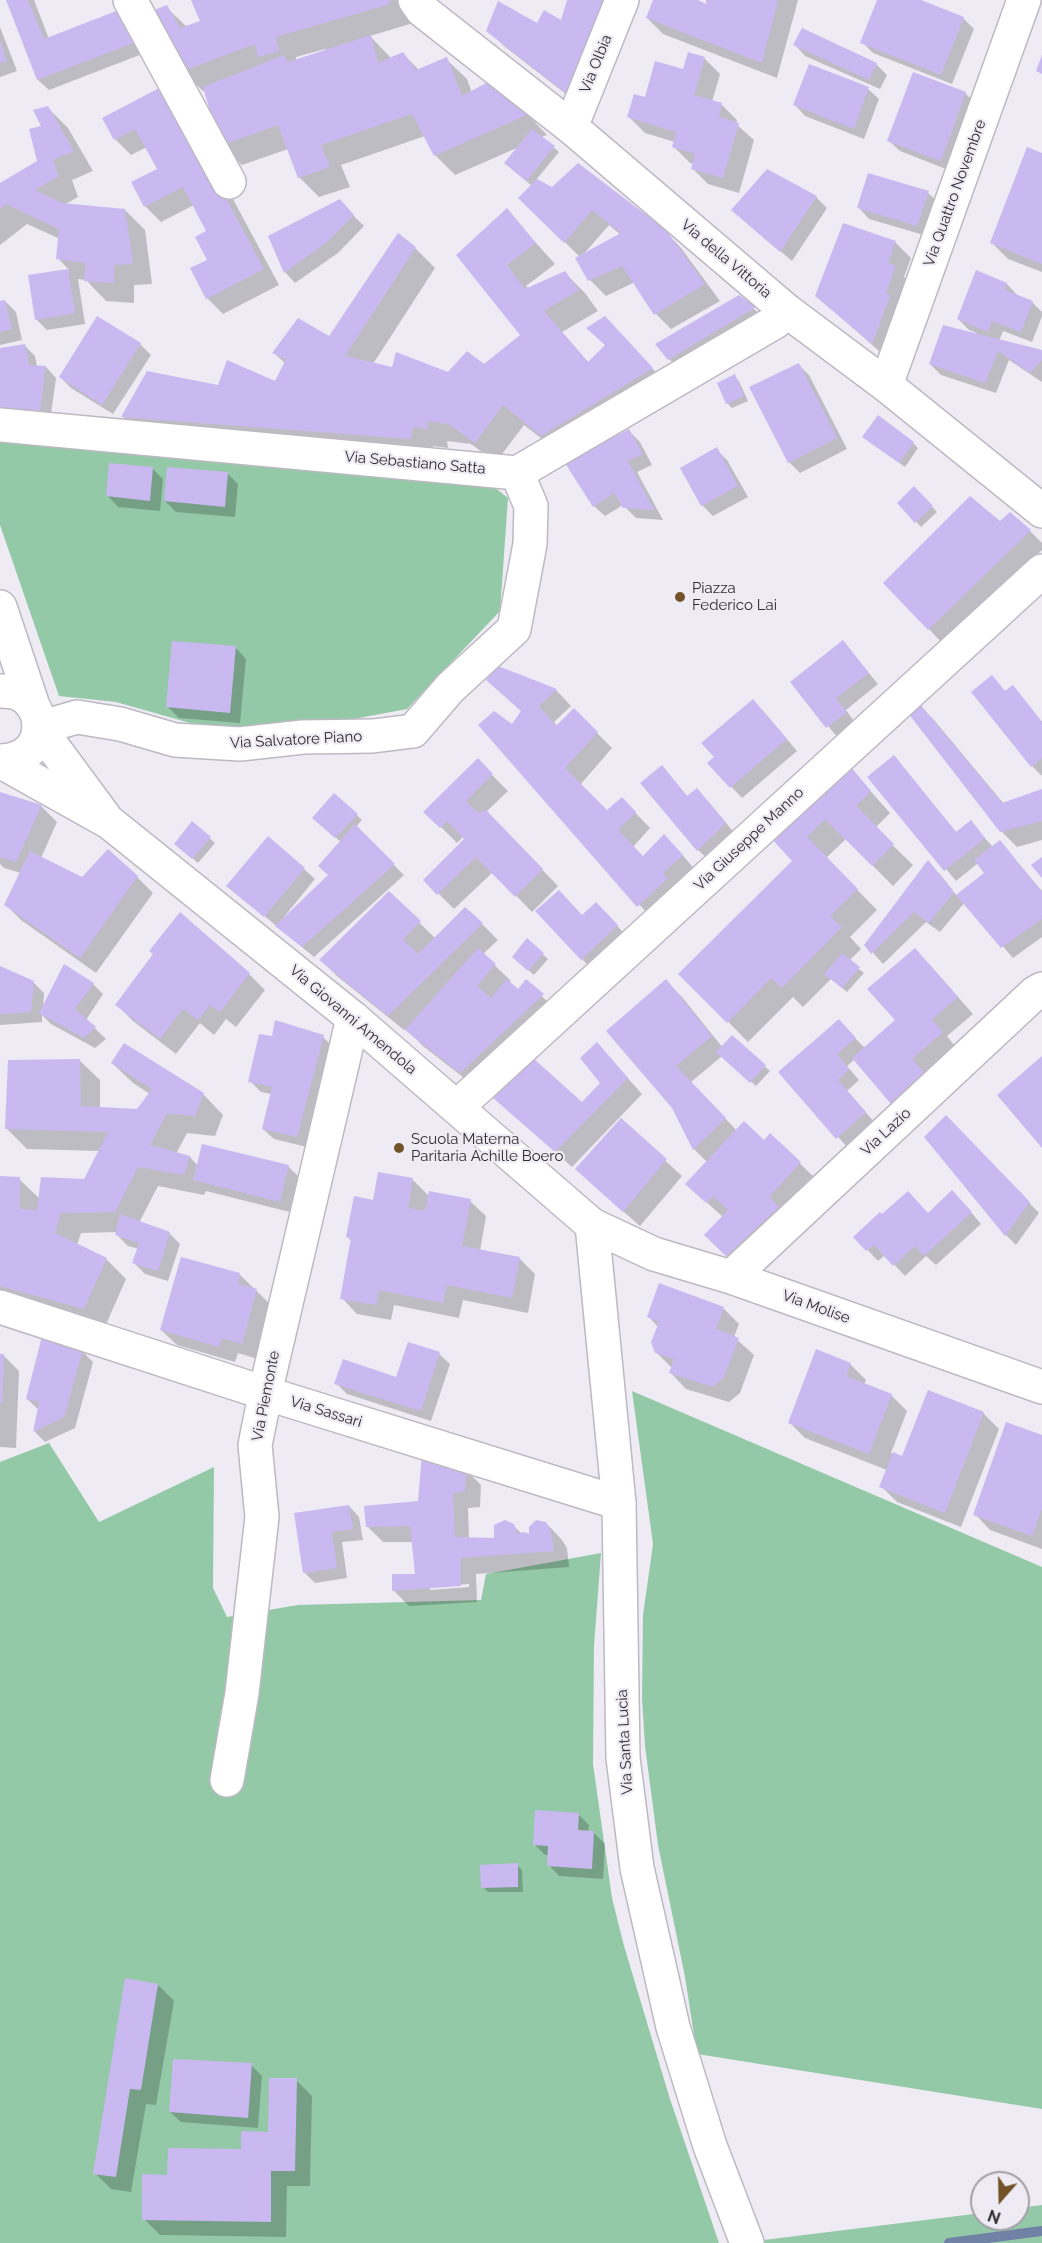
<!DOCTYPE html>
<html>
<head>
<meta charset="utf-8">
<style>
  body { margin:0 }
  #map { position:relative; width:1042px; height:2243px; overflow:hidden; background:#eeebf4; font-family:Raleway,sans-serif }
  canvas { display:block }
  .north { position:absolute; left:970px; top:2171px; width:60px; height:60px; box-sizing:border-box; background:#eeebf4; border:2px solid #a29fa6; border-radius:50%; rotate:200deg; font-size:16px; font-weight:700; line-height:24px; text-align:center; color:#2f2e31 }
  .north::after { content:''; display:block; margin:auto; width:21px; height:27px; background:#725328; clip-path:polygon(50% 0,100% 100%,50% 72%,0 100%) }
</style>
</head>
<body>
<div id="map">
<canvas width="1042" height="2243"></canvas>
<div class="north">N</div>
</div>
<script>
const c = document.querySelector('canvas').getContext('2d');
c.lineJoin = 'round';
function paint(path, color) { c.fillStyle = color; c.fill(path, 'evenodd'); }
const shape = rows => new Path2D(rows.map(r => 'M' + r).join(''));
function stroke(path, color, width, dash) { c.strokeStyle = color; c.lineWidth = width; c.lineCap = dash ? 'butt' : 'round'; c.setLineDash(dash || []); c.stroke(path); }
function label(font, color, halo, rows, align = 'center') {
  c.font = font + ' Raleway,sans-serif'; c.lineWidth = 4.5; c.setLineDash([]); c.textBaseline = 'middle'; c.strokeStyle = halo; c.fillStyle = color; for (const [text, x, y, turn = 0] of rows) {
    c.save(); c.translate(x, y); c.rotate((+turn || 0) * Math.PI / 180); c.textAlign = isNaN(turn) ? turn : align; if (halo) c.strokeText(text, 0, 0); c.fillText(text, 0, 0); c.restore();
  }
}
const green = shape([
  [0,438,489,483,508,498,500,611,407,709,332,723,215,730,116,702,59,696,0,525],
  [632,1391,1042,1567,1042,2109,697,2054,685,1977,658,1845,645,1746,642,1698,643,1615,653,1544],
  [49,1443,99,1522,214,1467,213,1588,227,1617,298,1605,481,1600,486,1574,601,1553,594,1646,593,1764,612,1898,624,1946,670,2099,719,2243,0,2243,0,1462],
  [1042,2205,1042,2243,765,2243,764,2240,982,2213,982,2219,1018,2219,1018,2208]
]);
const shadow = shape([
  [7,0,34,0,49,39,123,10,150,51,49,90,38,80],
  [192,0,407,0,410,24,370,36,392,59,403,54,419,70,446,59,467,79,472,93,488,84,528,115,547,135,541,137,559,152,536,180,553,189,665,231,681,248,720,301,671,329,656,314,635,282,606,296,590,280,577,258,580,257,520,198,532,186,511,168,519,147,455,175,435,155,425,136,341,165,350,187,319,197,299,177,288,149,242,165,221,145,205,90,203,91,182,71,166,7,187,27,202,22],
  [325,49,326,51,296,61,296,57],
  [609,225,621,235,582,256],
  [569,0,589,112,504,46,488,30,562,22],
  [654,0,695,0,707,6,708,0,798,0,777,78,663,34,647,18],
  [879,0,917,0,963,18,974,29,952,84,873,53,862,42],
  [0,27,17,71,0,77],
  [795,45,876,64,887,75,880,89,805,56],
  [704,58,720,74,712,102,721,104,737,120,736,124,754,140,739,193,708,184,692,168,694,164,690,163,674,147,675,142,645,133,629,117,646,99],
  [810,66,868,89,879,99,864,139,805,116,795,105],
  [965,93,976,104,951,171,900,151,889,141],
  [181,102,279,285,223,314,207,298,192,269,209,261,208,232,194,205,161,222,146,207,133,183,159,169,147,147,131,155,115,139],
  [47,107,68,128,93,171,72,180,78,197,64,205,125,210,145,230,152,284,134,285,134,303,106,301,86,280,78,279,85,324,47,330,36,319,30,276,69,270,58,258,60,239,27,224,0,245,0,185,38,162],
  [1042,155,1042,272,1008,259,992,243],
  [928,193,939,203,927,236,869,219,859,208],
  [816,197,827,208,792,261,744,220],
  [507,211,555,264,526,286,529,289,565,273,585,293,598,311,562,332,589,363,625,338,671,389,563,455,524,425,496,462,471,444,447,441,448,448,433,446,431,459,143,437,123,417,219,386,276,383,285,363,274,353,329,338,415,248,435,268,373,364,393,369,449,374,484,366,522,336,458,256],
  [350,212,364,226,338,253,295,283,285,272],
  [895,242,911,258,904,277,911,284,888,359,817,296],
  [1007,284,1017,295,1032,302,1042,312,1042,316,1032,342,1003,331,999,341,1042,351,1042,382,1009,360,996,393,941,375,930,364,977,333,969,330,958,319],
  [739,297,765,318,680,369,669,359],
  [5,301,16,312,22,340,0,345,0,302],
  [140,344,151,355,113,414,71,388,60,377],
  [24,345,35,356,37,367,46,367,56,378,50,421,0,417,0,350],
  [799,365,809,375,847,449,800,473,789,462],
  [734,376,739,381,748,401,732,408,727,403],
  [629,431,640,442,652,465,637,472,663,520,636,518,623,505,605,516,594,506],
  [864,437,913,443,918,448,905,467],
  [716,449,727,460,748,497,713,516,702,505],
  [153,469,163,479,160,511,118,507,108,496],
  [228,474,238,484,235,517,176,512,165,501],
  [914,488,937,512,921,527,899,503],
  [1000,523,1030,531,1042,543,1042,550,944,645,885,583],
  [843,642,878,684,846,710,856,724,838,738,792,682],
  [236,648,246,659,240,723,179,718,168,707],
  [992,677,1006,692,1023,698,1042,722,1042,776,1032,766],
  [488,680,556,690,571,706,554,722,558,727,574,710,612,748,580,785,607,812,622,799,650,828,633,847,643,857,680,852,697,872,654,921,480,725,512,726,522,712],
  [919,705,934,720,1004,804,1042,790,1042,840,1017,847,1001,831],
  [764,712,797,751,742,798,709,763],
  [894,757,957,833,970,822,993,847,1000,842,1042,891,1042,937,1013,958,965,902,940,932,926,922,883,964,866,945,939,873,957,896,986,874,978,863,956,881,870,777],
  [478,761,508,791,486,812,558,886,532,912,493,872,454,909,425,880,467,839,464,836,457,843,426,812],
  [850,768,890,813,875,828,913,865,893,886,846,839,826,858,877,910,850,937,861,949,849,961,864,973,847,992,831,979,803,1007,793,997,748,1042,681,974,795,861,774,839],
  [672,778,688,797,708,801,736,835,709,860,698,850],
  [0,793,41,806,57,822,41,858,83,878,137,877,153,893,96,973,21,920,5,904,21,873,4,868,0,864],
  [335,795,362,820,356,827,404,875,314,957,228,886,304,869,315,879,284,917,285,918,330,875,341,842,319,823],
  [192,823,215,843,198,863,181,848],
  [389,893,435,938,482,924,498,940,483,954,511,981,509,983,518,991,526,982,558,1011,477,1088,423,1046,406,1029,404,1030,337,976,321,960],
  [607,914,627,937,592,970,582,959,582,917],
  [528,941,548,959,534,975,519,962],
  [930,965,973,1014,947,1036,957,1049,908,1118,855,1059,847,1066,859,1080,847,1091,876,1124,848,1148,780,1072,849,1032,865,1048,897,1020],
  [0,968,33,982,44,993,43,1009,93,984,103,994,86,1020,106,1039,95,1048,51,1024,42,1015,42,1022,0,1025],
  [249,974,265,990,236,1027,226,1019,214,1035,200,1023,176,1054,133,1021,117,1005],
  [666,981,682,997,723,1048,732,1037,770,1071,756,1086,722,1056,691,1082,737,1131,764,1142,770,1135,816,1179,743,1271,722,1251,723,1217,703,1199,707,1162,694,1149,673,1107],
  [323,1037,334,1048,307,1147,274,1139,263,1129,271,1094,261,1092,250,1081,273,1038],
  [597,1044,642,1094,572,1167,495,1098,582,1104,602,1083],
  [79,1060,100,1080,100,1109,138,1111,150,1094,133,1083,112,1063,203,1094,223,1115,215,1136,187,1133,176,1154,190,1157,198,1166,203,1146,289,1167,299,1177,290,1212,206,1191,204,1195,158,1186,139,1223,169,1233,180,1244,168,1281,145,1274,134,1263,139,1249,128,1246,117,1235,118,1232,81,1233,77,1245,106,1259,126,1279,104,1329,0,1300,0,1178,19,1179,40,1199,85,1180,100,1151,27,1149,7,1129],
  [946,1117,1039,1213,1016,1245,1006,1235],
  [621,1120,682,1176,640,1226,593,1185],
  [412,1179,429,1196,470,1201,486,1216,480,1251,519,1258,535,1274,528,1313,463,1300,459,1318,394,1305,391,1320,357,1314,342,1298,352,1242,347,1236,374,1202],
  [963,1203,981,1224,936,1265,926,1256,905,1276,885,1255,878,1261,855,1237],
  [239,1274,272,1306,258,1359,238,1353,235,1362,177,1345,161,1330],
  [723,1308,739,1324,734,1337,754,1355,740,1393,729,1402,686,1389,671,1373,672,1368,656,1352,658,1327,648,1316],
  [82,1351,93,1362,75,1428,45,1442,35,1432,39,1410,27,1399],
  [439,1354,450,1364,431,1421,347,1394,336,1383,397,1378],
  [0,1355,3,1355,19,1371,16,1448,0,1447],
  [850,1364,866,1380,864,1385,891,1395,907,1411,891,1453,903,1458,983,1413,999,1429,961,1527,897,1502,881,1486,887,1470,805,1438,789,1422],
  [1042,1436,1042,1549,990,1530,975,1514],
  [465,1469,481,1485,480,1507,468,1508,469,1539,496,1540,513,1525,522,1534,531,1537,546,1523,562,1540,567,1548,569,1567,476,1574,477,1602,409,1606,393,1590,416,1575,413,1542,383,1542,367,1526,419,1502],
  [469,1584,469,1587,430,1590,430,1587],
  [349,1506,359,1517,363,1540,342,1542,347,1578,315,1583,304,1572],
  [578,1814,589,1825,588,1832,594,1833,605,1844,603,1879,559,1876,549,1865,549,1855,545,1855,534,1844],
  [517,1865,522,1870,523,1892,488,1892,483,1887],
  [158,1985,174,2001,156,2105,146,2104,131,2192,111,2189,95,2173],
  [251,2065,262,2076,258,2128,181,2122,170,2112],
  [296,2080,312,2096,310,2186,287,2186,286,2237,160,2235,144,2219,169,2176,242,2150,270,2133]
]);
const stream = shape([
  [949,2243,1042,2231]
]);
const building = shape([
  [6,0,28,0,44,39,124,8,141,40,37,80],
  [191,0,390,0,390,4,276,37,279,51,258,57,255,44,181,72,149,12,167,5,180,28,200,21],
  [567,0,611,0,572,98,486,31,498,1,537,23,544,10,561,20],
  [653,0,698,0,706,4,706,0,778,0,762,63,646,18],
  [877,0,921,0,964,17,941,75,860,43],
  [802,28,877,63,869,80,793,45],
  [371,35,378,63,403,52,416,70,447,57,462,96,488,82,529,114,434,156,412,114,321,145,330,167,298,178,278,125,220,146,203,87,284,55,288,62],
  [0,41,7,61,0,63],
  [688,52,705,57,694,95,722,103,719,117,739,123,723,178,691,169,695,154,672,147,676,132,627,117,634,94,645,97,655,61,683,69],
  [1042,55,1042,74,1036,71],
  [809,64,869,87,854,129,793,105],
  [913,72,966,92,941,161,887,141],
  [165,85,264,269,206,299,190,268,207,260,195,237,206,231,183,187,144,207,131,182,157,169,135,129,114,140,102,118],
  [48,106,74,151,53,160,59,176,35,190,62,203,125,209,133,264,114,265,114,283,84,281,86,263,56,259,59,229,6,204,0,209,0,183,37,161,29,129,41,126,33,110],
  [532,129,555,146,526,181,504,163],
  [1027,147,1042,153,1042,264,990,243],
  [578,163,666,230,705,284,654,315,622,266,588,281,575,258,621,233,592,210,564,243,518,198,537,179,552,187],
  [767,169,817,196,780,252,731,210],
  [868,173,929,191,917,226,857,208],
  [340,199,354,215,327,242,284,273,268,236],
  [507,208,536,243,507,265,525,289,565,271,579,290,544,311,588,362,605,345,586,328,605,316,653,368,541,436,503,405,475,443,449,424,427,421,428,429,413,427,411,439,121,417,147,371,218,385,227,360,275,381,286,359,272,353,298,318,329,336,398,233,416,247,345,356,392,367,396,352,448,372,467,351,484,364,520,335,456,255],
  [843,223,896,241,888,263,896,266,886,293,890,296,872,344,815,296],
  [68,269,75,313,35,320,28,275],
  [976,270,1007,283,1005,290,1033,301,1021,332,992,321,988,332,957,319],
  [739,295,756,307,668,360,655,344],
  [5,300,12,329,0,332,0,301],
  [97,316,141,343,102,405,59,377],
  [943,325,1042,350,1042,360,1030,373,998,351,985,383,929,364],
  [25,344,29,365,46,366,40,411,0,408,0,348],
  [799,363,837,438,788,463,749,387],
  [735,374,744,396,726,404,717,383],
  [878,415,914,442,899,463,862,437],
  [629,429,643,454,628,461,654,510,623,508,614,493,593,507,565,463],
  [717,447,738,486,701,506,680,468],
  [109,463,153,467,150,501,106,496],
  [167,467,228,472,225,507,164,501],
  [914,486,933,506,915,523,897,503],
  [970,496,1000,521,1010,512,1031,530,928,630,883,583],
  [843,640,869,673,836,698,847,712,826,728,790,682],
  [172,641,236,646,230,713,166,707],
  [498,666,557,689,539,706,556,726,574,708,598,732,565,768,607,810,622,797,636,812,618,830,643,856,664,834,683,855,663,873,668,878,637,907,478,725,494,711,512,724,521,711,486,680],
  [992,675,1005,691,1013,685,1042,722,1042,758,1031,767,971,692],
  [753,699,787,739,730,788,707,763,714,757,701,743],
  [919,703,1002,803,1042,789,1042,821,1000,832,908,713],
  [894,755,956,832,971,820,985,838,944,871,867,777],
  [478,758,493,774,466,801,478,813,486,810,543,869,515,897,476,857,437,895,423,880,464,839,447,821,440,828,423,812],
  [662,765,687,796,697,788,726,823,697,851,640,783],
  [850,766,871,791,856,806,894,844,872,866,825,819,807,837,858,889,830,916,842,927,782,988,771,978,727,1023,678,974,792,861,772,839],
  [0,792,42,805,16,862,0,857],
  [334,793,358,814,335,838,312,818],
  [192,821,211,837,192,859,174,844],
  [355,824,395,864,302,947,275,926,328,875,318,866],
  [268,836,305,868,264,917,226,886],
  [1000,840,1042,892,1042,919,1001,948,956,895,984,873,974,860],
  [108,849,138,876,80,958,4,905,30,851,82,877],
  [1042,857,1042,878,1031,865],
  [928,860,954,892,929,923,914,912,871,954,864,945],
  [559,890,582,915,596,902,618,925,581,960,535,911],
  [389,891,421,921,403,939,418,954,465,907,483,923,388,1016,319,960],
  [180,912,250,973,220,1012,210,1005,198,1020,183,1009,160,1039,115,1005,153,954,149,951],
  [527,938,544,953,528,971,512,957],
  [478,948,496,964,477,986,491,998,507,979,518,989,526,979,544,994,460,1073,405,1030],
  [915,948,958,997,932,1020,943,1032,912,1059,924,1072,891,1104,852,1058,895,1020,867,989],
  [842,953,860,967,842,988,824,974],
  [64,964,94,983,75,1009,96,1027,84,1038,39,1013],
  [0,966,34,981,31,1012,0,1014],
  [666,979,712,1036,676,1066,726,1118,693,1150,672,1108,606,1031],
  [839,1019,856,1038,837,1054,849,1069,838,1080,866,1112,836,1139,778,1072],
  [275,1020,324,1035,297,1137,262,1129,272,1087,248,1082,259,1034,272,1036],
  [732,1035,766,1065,750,1083,716,1052],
  [597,1042,628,1078,555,1152,493,1098,534,1059,582,1102,600,1083,580,1058],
  [124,1043,204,1093,195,1116,167,1113,150,1145,190,1156,184,1175,138,1167,115,1212,61,1213,55,1233,107,1258,84,1309,0,1286,0,1176,20,1177,20,1209,37,1210,41,1177,84,1179,108,1132,5,1129,8,1060,80,1059,81,1106,137,1109,152,1089,111,1063],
  [1042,1056,1042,1148,997,1095],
  [946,1115,1030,1202,1005,1236,924,1137],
  [621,1118,667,1159,623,1212,575,1169],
  [744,1121,764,1140,770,1133,801,1162,769,1197,779,1207,726,1256,704,1235,728,1210,713,1196,706,1203,685,1184],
  [202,1144,289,1165,280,1202,193,1180],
  [378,1172,413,1178,408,1208,425,1211,429,1191,471,1199,462,1246,520,1257,512,1298,447,1285,443,1303,379,1290,376,1305,340,1299,351,1238,346,1237,354,1196,373,1200],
  [952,1190,972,1212,924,1256,915,1246,893,1266,874,1245,866,1251,853,1237,880,1212,882,1214,908,1191,928,1213],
  [120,1214,170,1232,158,1271,132,1263,139,1243,115,1235],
  [181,1257,240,1273,238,1284,257,1289,242,1344,222,1338,219,1347,160,1330],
  [659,1283,724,1307,716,1329,739,1338,724,1377,713,1387,669,1373,674,1359,655,1353,651,1342,659,1322,647,1317],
  [42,1336,83,1350,64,1417,33,1432,39,1402,26,1399],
  [408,1342,440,1352,421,1411,334,1384,343,1359,396,1377],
  [816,1349,851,1363,846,1376,892,1394,869,1454,788,1423],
  [0,1354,4,1354,2,1403,0,1403],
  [928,1390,984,1412,945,1513,879,1487,893,1452,902,1456],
  [1006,1422,1042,1435,1042,1509,1032,1536,973,1515],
  [422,1455,466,1468,465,1491,453,1493,455,1537,494,1538,494,1525,505,1520,514,1524,517,1534,524,1532,529,1534,529,1527,536,1520,546,1522,551,1531,554,1551,461,1558,461,1586,392,1591,392,1574,415,1574,410,1526,366,1527,364,1506,418,1501],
  [349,1505,353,1529,332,1532,337,1568,303,1573,294,1513],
  [535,1810,579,1813,578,1830,594,1831,592,1869,547,1866,548,1846,533,1845],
  [518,1863,518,1887,481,1888,480,1865],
  [125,1978,158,1984,141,2090,130,2089,116,2177,93,2174],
  [173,2059,252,2063,248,2118,169,2112],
  [269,2078,297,2078,295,2171,271,2171,271,2222,142,2220,142,2174,167,2175,168,2148,241,2149,241,2131,268,2132]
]);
const street = shape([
  [130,0,229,182],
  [415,0,422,10,571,127,787,311,886,385,1042,511],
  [571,127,622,0],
  [886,385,1024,0],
  [0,425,517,473,775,322,787,311],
  [39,728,77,717,120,724,175,740,240,744,303,737,373,736,413,731,450,688,514,629,530,544,531,506,517,473],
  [457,1107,1042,571],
  [592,1225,654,1254,731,1277,1042,1387],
  [731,1277,1035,993,1042,989],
  [0,1307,265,1393,619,1503],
  [227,1780,242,1693,262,1517,255,1445,269,1376,353,1018]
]);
const secondary = shape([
  [0,607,33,706],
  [0,691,16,692,26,698,33,706,38,716,39,728,37,739,31,749,22,756,11,760,0,761],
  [39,728,104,816],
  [0,761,109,822,353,1018,592,1225,619,1503,623,1758,637,1868,673,2027,710,2146,747,2243]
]);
const markers = [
  [680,597,6,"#725328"],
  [399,1148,6,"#725328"]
];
const streetNames = [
  ["Via Olbia",596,64,-68],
  ["Via Quattro Novembre",955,193,-70],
  ["Via della Vittoria",726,259,40],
  ["Via Sebastiano Satta",415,463,5],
  ["Via Salvatore Piano",296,740,-3],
  ["Via Giuseppe Manno",749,839,-43],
  ["Via Giovanni Amendola",353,1020,40],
  ["Via Lazio",886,1132,-43],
  ["Via Molise",816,1307,20],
  ["Via Piemonte",266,1396,-79],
  ["Via Sassari",326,1412,17],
  ["Via Santa Lucia",625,1742,-93]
];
const poiNames = [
  ["Piazza",692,588],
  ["Federico Lai",692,605],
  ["Scuola Materna",411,1139],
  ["Paritaria Achille Boero",411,1156]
];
paint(green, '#94c9a8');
paint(shadow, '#0003');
stroke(stream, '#7081a6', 10);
paint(building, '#cab8f0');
stroke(street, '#bcb9c2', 36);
stroke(secondary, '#bcb9c2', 36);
stroke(street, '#fff', 33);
stroke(secondary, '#fff', 33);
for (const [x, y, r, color] of markers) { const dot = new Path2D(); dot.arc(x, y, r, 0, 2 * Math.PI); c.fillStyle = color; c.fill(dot); stroke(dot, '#eeebf4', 2); }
label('15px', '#2f2e31', '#eeebf4', streetNames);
label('15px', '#2f2e31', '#eeebf4', poiNames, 'left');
</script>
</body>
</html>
